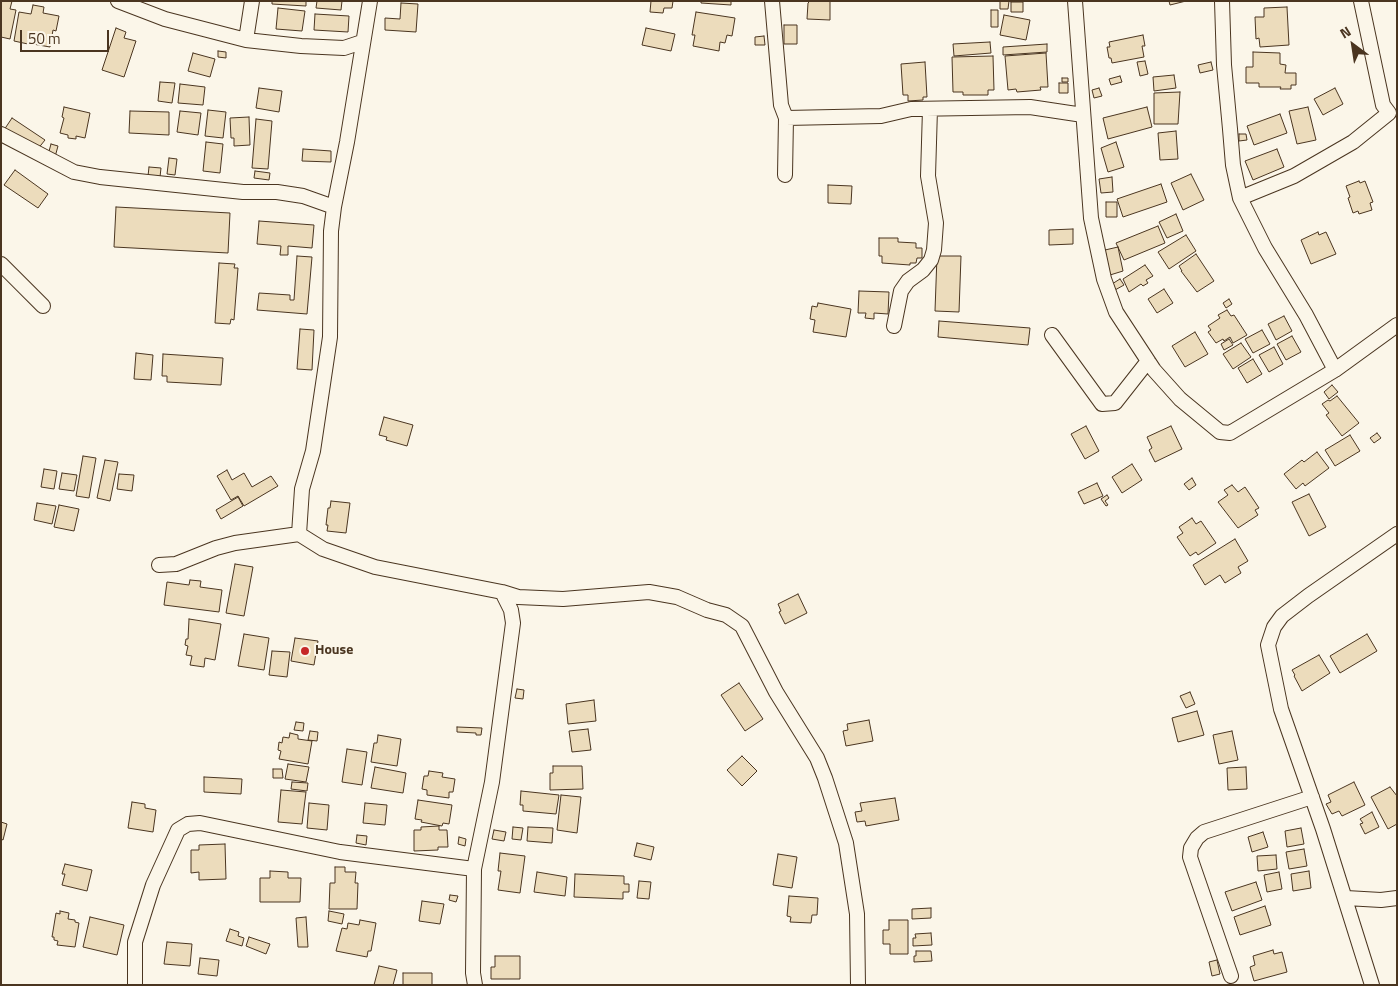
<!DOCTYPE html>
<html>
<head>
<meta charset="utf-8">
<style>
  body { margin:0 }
  #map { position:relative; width:1398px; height:986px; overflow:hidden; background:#fbf6e9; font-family:"Titillium Web",sans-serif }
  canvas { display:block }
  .frame { position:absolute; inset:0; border:2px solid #4a3520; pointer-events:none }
  .north { position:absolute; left:1328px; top:20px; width:50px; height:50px; -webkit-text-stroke:4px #fbf6e9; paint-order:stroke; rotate:329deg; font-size:14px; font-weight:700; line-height:20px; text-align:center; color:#4a3520 }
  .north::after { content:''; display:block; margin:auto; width:18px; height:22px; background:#4a3520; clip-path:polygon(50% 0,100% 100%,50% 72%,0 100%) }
  .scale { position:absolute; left:20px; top:30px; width:89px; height:22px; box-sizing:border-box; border:2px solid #4a3520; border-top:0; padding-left:6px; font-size:15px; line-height:18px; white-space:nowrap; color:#4a3520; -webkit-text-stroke:4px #fbf6e9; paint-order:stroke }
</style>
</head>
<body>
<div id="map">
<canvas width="1398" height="986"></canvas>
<div class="frame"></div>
<div class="north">N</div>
<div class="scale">50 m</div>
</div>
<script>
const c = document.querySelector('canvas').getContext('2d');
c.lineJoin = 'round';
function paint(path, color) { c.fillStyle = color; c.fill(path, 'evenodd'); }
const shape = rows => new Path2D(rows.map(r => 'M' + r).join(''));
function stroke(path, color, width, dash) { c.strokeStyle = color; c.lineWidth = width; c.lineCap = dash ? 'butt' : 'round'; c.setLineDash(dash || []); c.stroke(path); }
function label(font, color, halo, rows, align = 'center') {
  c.font = font + ' "Titillium Web",sans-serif'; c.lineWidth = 4; c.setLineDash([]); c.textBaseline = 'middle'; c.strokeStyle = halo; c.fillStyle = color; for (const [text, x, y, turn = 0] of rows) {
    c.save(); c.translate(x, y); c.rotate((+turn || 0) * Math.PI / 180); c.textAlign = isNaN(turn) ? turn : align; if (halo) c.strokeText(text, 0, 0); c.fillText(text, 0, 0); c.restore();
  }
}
const building = shape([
  [1,1,12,1,10,9,16,10,10,39,1,37,1,1],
  [272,1,306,1,306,6,272,4,272,1],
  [317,1,342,1,341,10,316,8,317,1],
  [651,1,673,1,672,8,664,8,663,13,650,12,651,1],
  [701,1,731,1,731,5,701,3,701,1],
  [810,1,830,1,830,20,807,19,808,3,810,1],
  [1000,1,1009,1,1008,9,1000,9,1000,1],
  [1169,1,1186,1,1170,5,1169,1],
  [1011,2,1023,2,1023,12,1011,12,1011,2],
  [401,3,418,4,416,32,385,30,385,18,400,19,401,3],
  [33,5,44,7,43,13,59,16,56,31,53,30,50,47,33,44,34,37,29,36,28,44,14,41,19,12,31,14,33,5],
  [1287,7,1289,45,1260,47,1259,38,1256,39,1255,17,1264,17,1264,8,1287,7],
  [278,8,305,11,302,31,276,29,278,8],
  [991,10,998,10,998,27,991,27,991,10],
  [696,12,735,18,732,36,727,35,725,43,720,42,719,51,693,46,695,35,692,35,696,12],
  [315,14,349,16,348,32,314,30,315,14],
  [1004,15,1030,20,1026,40,1000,35,1004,15],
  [784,25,797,25,797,44,784,44,784,25],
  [116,28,126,32,124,38,136,41,124,77,102,70,116,28],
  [646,28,675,34,671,51,642,45,646,28],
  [1143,35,1145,46,1142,46,1144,57,1112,63,1111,58,1109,58,1107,47,1110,47,1109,42,1143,35],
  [764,36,765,45,755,45,755,37,764,36],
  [990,42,991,53,954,56,953,44,990,42],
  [1047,44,1047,52,1003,55,1003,47,1047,44],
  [218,51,226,52,226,58,218,57,218,51],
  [1253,52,1280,53,1280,64,1286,65,1285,73,1296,73,1296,85,1291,85,1291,89,1280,89,1281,87,1259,87,1259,83,1246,83,1246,67,1253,67,1253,52],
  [193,53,215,59,210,77,188,71,193,53],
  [1046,53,1048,87,1040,87,1041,90,1017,92,1016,89,1008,90,1005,56,1046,53],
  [993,56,994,90,988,90,988,95,963,95,963,92,953,92,952,57,993,56],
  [1145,61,1148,74,1140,76,1137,62,1145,61],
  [925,62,927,97,923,97,923,100,908,101,908,95,903,95,901,64,925,62],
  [1211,62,1213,70,1200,73,1198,65,1211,62],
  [1174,75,1176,88,1154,91,1153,77,1174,75],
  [1120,76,1122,82,1111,85,1109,79,1120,76],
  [1062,78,1068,78,1068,82,1062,82,1062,78],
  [160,82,175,83,172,103,158,101,160,82],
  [1059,83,1068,83,1068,93,1059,93,1059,83],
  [180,84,205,87,203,105,178,103,180,84],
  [259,88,282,91,279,112,256,108,259,88],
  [1099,88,1102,96,1094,98,1092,90,1099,88],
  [1335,88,1343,104,1323,115,1314,99,1335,88],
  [1180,92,1178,124,1154,124,1154,93,1180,92],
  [64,107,90,113,85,138,76,136,76,139,68,138,68,135,60,133,64,118,62,117,64,107],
  [1147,107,1152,127,1108,139,1103,118,1147,107],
  [1308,107,1316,140,1297,144,1289,111,1308,107],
  [208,110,226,112,223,138,205,136,208,110],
  [130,111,169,112,169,135,129,133,130,111],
  [180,111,201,113,198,135,177,132,180,111],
  [1280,114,1287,133,1254,145,1247,126,1280,114],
  [249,117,250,145,234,146,234,138,231,138,230,118,249,117],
  [12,118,45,140,37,150,4,130,12,118],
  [256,119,272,121,268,169,252,168,256,119],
  [1176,131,1178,159,1160,160,1158,133,1176,131],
  [1239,134,1246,134,1247,140,1239,141,1239,134],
  [206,142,223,144,220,173,203,171,206,142],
  [1116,142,1124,167,1108,172,1101,148,1116,142],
  [51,144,58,146,55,157,48,155,51,144],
  [303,149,331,151,331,162,302,161,303,149],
  [1277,149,1284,167,1253,180,1245,161,1277,149],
  [169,158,177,159,175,175,167,174,169,158],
  [149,167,161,168,160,177,148,176,149,167],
  [15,170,48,194,38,208,4,185,15,170],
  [255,171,270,173,269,180,254,178,255,171],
  [1191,174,1204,200,1183,210,1171,183,1191,174],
  [1112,177,1113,192,1101,193,1099,179,1112,177],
  [1359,181,1360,183,1365,181,1373,202,1370,203,1372,210,1359,214,1358,211,1353,213,1348,198,1350,197,1346,186,1359,181],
  [1161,184,1167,202,1123,217,1117,199,1161,184],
  [828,185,852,186,851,204,828,203,828,185],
  [1106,202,1117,202,1117,217,1106,217,1106,202],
  [116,207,230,213,228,253,114,247,116,207],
  [1176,214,1183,231,1167,238,1159,222,1176,214],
  [259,221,314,225,312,248,288,246,288,255,280,255,281,246,257,244,259,221],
  [1158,226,1165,243,1124,260,1116,243,1158,226],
  [1073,229,1073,244,1049,245,1049,230,1073,229],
  [1318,232,1319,235,1326,232,1336,254,1311,264,1301,240,1318,232],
  [1186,235,1196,251,1169,269,1158,252,1186,235],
  [879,238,898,238,898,242,916,243,916,248,922,248,922,258,917,258,916,263,910,263,910,265,882,263,882,256,879,256,879,238],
  [1118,247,1123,271,1110,275,1105,250,1118,247],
  [1196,254,1214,281,1197,292,1181,271,1182,271,1179,266,1196,254],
  [297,256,312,257,307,314,257,310,259,293,290,295,290,300,294,300,297,256],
  [937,256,961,256,959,312,935,311,937,256],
  [219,263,235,264,234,268,238,268,234,320,231,319,230,324,215,323,219,263],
  [1145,265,1153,276,1146,280,1148,283,1143,286,1141,284,1129,292,1123,279,1145,265],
  [1120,279,1124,285,1115,290,1112,284,1120,279],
  [1164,289,1173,303,1157,313,1148,299,1164,289],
  [859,291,889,292,888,314,874,313,874,319,865,318,866,313,858,313,859,291],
  [1229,299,1232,304,1226,308,1223,303,1229,299],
  [818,303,851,309,846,337,813,332,815,320,810,319,812,306,817,307,818,303],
  [1227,310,1231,316,1234,315,1247,335,1233,343,1230,337,1224,341,1223,339,1216,343,1208,332,1211,330,1208,326,1220,318,1218,315,1227,310],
  [1284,316,1292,331,1276,340,1268,324,1284,316],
  [939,321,1030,328,1028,345,938,337,939,321],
  [300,329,314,330,312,370,297,369,300,329],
  [1262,330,1270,344,1253,353,1245,339,1262,330],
  [1195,332,1208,354,1185,367,1172,346,1195,332],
  [1292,336,1301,352,1286,360,1277,344,1292,336],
  [1229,339,1233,345,1224,350,1221,344,1229,339],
  [1241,343,1251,357,1233,369,1223,354,1241,343],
  [1274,347,1283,364,1269,372,1259,355,1274,347],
  [136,353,153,355,151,380,134,379,136,353],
  [163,354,223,358,221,385,167,382,167,376,162,376,163,354],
  [1253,359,1262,374,1247,383,1238,368,1253,359],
  [1332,385,1338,392,1329,399,1324,392,1332,385],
  [1337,396,1359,423,1342,436,1326,415,1329,413,1322,404,1328,400,1330,401,1337,396],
  [384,417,413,425,407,446,386,440,387,437,379,435,384,417],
  [1086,426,1099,451,1085,459,1071,434,1086,426],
  [1171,426,1182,449,1155,462,1149,450,1152,448,1147,437,1171,426],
  [1377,433,1381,438,1374,443,1370,438,1377,433],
  [1350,435,1360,451,1335,466,1325,450,1350,435],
  [1317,452,1329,468,1305,486,1303,483,1296,489,1284,474,1302,460,1304,462,1317,452],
  [83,456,96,458,89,498,76,496,83,456],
  [105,460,118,462,110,501,97,498,105,460],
  [1132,464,1142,480,1122,493,1112,477,1132,464],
  [44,469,57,471,54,489,41,487,44,469],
  [227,470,232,480,244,473,252,487,271,476,278,486,244,506,238,496,231,500,217,476,227,470],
  [62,473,77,475,74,491,59,489,62,473],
  [119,474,134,475,132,491,117,489,119,474],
  [1192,478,1196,485,1189,490,1184,484,1192,478],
  [1097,483,1103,496,1084,504,1078,492,1097,483],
  [1232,485,1238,492,1245,487,1259,508,1255,510,1258,515,1238,528,1218,502,1228,495,1224,490,1232,485],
  [1309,494,1326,527,1309,536,1292,502,1309,494],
  [1107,495,1109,498,1105,501,1108,505,1106,506,1101,499,1107,495],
  [238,497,243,506,221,519,216,510,238,497],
  [331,501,350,503,346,533,327,531,328,525,326,525,328,508,330,508,331,501],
  [37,503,56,506,52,524,34,520,37,503],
  [59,505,79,509,74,531,54,527,59,505],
  [1192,518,1196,524,1201,521,1216,543,1198,555,1196,552,1190,556,1177,537,1183,533,1179,527,1192,518],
  [1235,539,1248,561,1238,567,1241,573,1225,583,1220,575,1205,585,1193,565,1235,539],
  [235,564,253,567,244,616,226,613,235,564],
  [190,580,201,581,200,587,222,590,219,612,164,605,167,582,189,585,190,580],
  [798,594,807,613,785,624,779,612,781,611,778,604,798,594],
  [189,619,221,624,215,660,205,658,204,667,190,665,192,656,186,655,188,646,185,645,186,639,188,639,189,619],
  [244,634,269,638,264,670,238,666,244,634],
  [1367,634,1377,651,1340,673,1330,656,1367,634],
  [295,638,318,641,314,665,291,661,295,638],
  [272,651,290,652,287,677,269,675,272,651],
  [1319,655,1330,673,1302,691,1294,676,1295,675,1292,670,1319,655],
  [739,683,763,719,745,731,721,695,739,683],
  [517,689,524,690,523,699,515,698,517,689],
  [1190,692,1195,704,1186,708,1180,696,1190,692],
  [594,700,596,721,568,724,566,704,594,700],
  [1197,711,1204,735,1178,742,1172,718,1197,711],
  [869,720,873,741,846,746,843,731,848,730,847,724,869,720],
  [296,722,304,723,303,731,294,730,296,722],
  [457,727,482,728,481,735,476,735,476,733,457,732,457,727],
  [588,729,591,750,572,752,569,731,588,729],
  [310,731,318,732,317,741,308,740,310,731],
  [1232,731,1238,760,1219,764,1213,735,1232,731],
  [290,733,298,735,298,739,312,741,308,764,279,759,281,751,278,750,279,742,282,743,283,737,289,738,290,733],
  [378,735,401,739,397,766,371,762,374,743,377,743,378,735],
  [347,749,367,752,362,785,342,782,347,749],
  [742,756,757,771,742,786,727,770,742,756],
  [288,764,309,767,306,782,285,779,288,764],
  [553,766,582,766,583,789,550,790,550,773,553,773,553,766],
  [375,767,406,773,403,793,371,788,375,767],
  [1246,767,1247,789,1228,790,1227,768,1246,767],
  [273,769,282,769,283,778,273,778,273,769],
  [429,771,443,773,442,777,455,779,453,792,449,792,449,798,427,795,427,790,422,789,424,776,428,776,429,771],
  [204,777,242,779,241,794,204,792,204,777],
  [292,782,308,783,307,791,291,789,292,782],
  [1354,782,1365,805,1342,816,1339,811,1332,814,1326,804,1331,802,1328,795,1354,782],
  [1390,787,1397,796,1397,824,1388,829,1371,797,1390,787],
  [281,790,306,792,302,824,278,822,281,790],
  [521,791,559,795,556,814,523,811,523,805,520,805,521,791],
  [561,795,581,797,577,833,557,830,561,795],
  [895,798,899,820,866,826,865,821,857,822,855,812,862,811,860,803,895,798],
  [418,800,452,805,449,824,443,823,442,826,421,822,422,820,415,819,418,800],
  [132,802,145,804,145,808,156,810,153,832,128,828,132,802],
  [309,803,329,805,327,830,307,828,309,803],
  [365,803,387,805,385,825,363,823,365,803],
  [1372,812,1379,827,1365,834,1360,824,1363,823,1360,819,1372,812],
  [1,822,7,824,3,840,1,839,1,822],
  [439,826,439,830,447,830,448,847,438,847,438,850,414,851,414,830,421,830,421,827,439,826],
  [513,827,523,828,521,840,512,839,513,827],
  [528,827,553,828,552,843,527,841,528,827],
  [1301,828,1304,844,1287,847,1285,831,1301,828],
  [494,830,506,832,504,841,492,839,494,830],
  [1263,832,1268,847,1252,852,1248,837,1263,832],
  [357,835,367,836,366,845,356,843,357,835],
  [459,837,466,839,465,846,458,844,459,837],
  [637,843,654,847,651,860,634,856,637,843],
  [225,844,226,879,199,880,199,872,191,873,191,850,199,850,199,845,225,844],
  [1304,849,1307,866,1289,869,1286,852,1304,849],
  [500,853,525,856,520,893,498,890,501,871,498,871,500,853],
  [778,854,797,857,792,888,773,885,778,854],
  [1276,855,1277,869,1258,871,1257,856,1276,855],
  [65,864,92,870,87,891,62,885,65,874,62,874,65,864],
  [335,867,345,867,345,872,356,872,355,883,358,883,357,909,329,909,330,883,335,883,335,867],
  [270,871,288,872,288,878,301,878,300,902,260,902,260,878,270,878,270,871],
  [1309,871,1311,888,1293,891,1291,874,1309,871],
  [537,872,567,877,565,896,534,892,537,872],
  [1279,872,1282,889,1267,892,1264,875,1279,872],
  [575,874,624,876,624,884,629,884,629,892,623,892,623,899,574,897,575,874],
  [639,881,651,882,649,899,637,898,639,881],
  [1256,882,1262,900,1232,911,1225,892,1256,882],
  [450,895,458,896,456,902,449,900,450,895],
  [789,896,818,898,817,915,812,915,811,923,790,922,791,917,787,916,789,896],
  [422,901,444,904,440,924,419,921,422,901],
  [1265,906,1271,925,1240,935,1234,917,1265,906],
  [931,908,931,918,912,919,912,909,931,908],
  [60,911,69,913,68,919,75,920,75,922,79,923,75,947,57,945,58,941,54,940,54,937,52,937,56,913,60,914,60,911],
  [329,911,344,914,342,924,328,921,329,911],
  [90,917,124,925,117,955,83,947,90,917],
  [306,917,308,947,298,947,296,918,306,917],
  [360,920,376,923,371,951,368,951,367,957,336,951,342,928,347,929,348,923,359,925,360,920],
  [889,920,908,920,908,954,890,954,890,944,883,944,883,930,889,930,889,920],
  [230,929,239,932,238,936,244,938,242,946,226,941,230,929],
  [931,933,932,945,913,946,913,938,916,938,915,934,931,933],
  [249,937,270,944,266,954,246,946,249,937],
  [167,942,192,944,190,966,164,964,167,942],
  [1273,950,1274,954,1282,952,1287,972,1254,981,1250,967,1255,965,1253,956,1273,950],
  [916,951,931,951,932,961,914,962,914,956,916,956,916,951],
  [495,956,520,956,520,979,491,979,491,967,495,967,495,956],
  [200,958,219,960,217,976,198,974,200,958],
  [1217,960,1220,974,1212,976,1209,962,1217,960],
  [379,966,397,970,393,985,374,985,379,966],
  [403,973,432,973,432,985,403,985,403,973]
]);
const minor = shape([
  [118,1,165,19,246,40,301,46,344,48,362,42],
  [772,1,781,105,786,118,785,175],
  [1075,1,1091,218,1104,279,1116,312,1154,370,1180,399,1220,432,1230,433,1335,370,1397,325],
  [1222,1,1224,65,1230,129,1233,165,1240,198,1265,248,1306,315,1335,370],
  [246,40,252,1],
  [786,118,881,116,911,109,1030,107,1083,115],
  [1,134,74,172,100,177,243,192,277,192,303,196,334,207,331,231,330,337,313,451,302,489,299,534,323,549,375,567,502,592,511,610,513,623,492,782,474,869,473,973,475,985],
  [1240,198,1294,176,1353,142,1389,113,1383,105,1361,1],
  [334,207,347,142,370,1],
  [1,264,43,306],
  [894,326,901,291,908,281,923,270,931,260,934,250,936,223,928,176,930,109],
  [1052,335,1102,404,1115,403,1148,361],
  [159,565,176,564,216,548,235,543,299,534],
  [502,592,518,597,563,599,649,592,677,597,707,610,726,615,742,626,776,692,817,758,825,778,846,843,857,914,858,985],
  [1346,898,1381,900,1397,898],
  [1231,976,1190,857,1191,848,1197,838,1204,832,1312,797],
  [135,985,135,942,153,885,178,830,188,824,200,823,340,852,474,869],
  [1372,985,1323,829,1281,709,1268,645,1274,627,1282,616,1308,596,1397,534]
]);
const markers = [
  [305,651,5,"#c62828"]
];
const poiNames = [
  ["House",315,651]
];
paint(building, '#ecdcbc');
stroke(building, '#4a3520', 1);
stroke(minor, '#4a3520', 16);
stroke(minor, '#fbf6e9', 14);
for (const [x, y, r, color] of markers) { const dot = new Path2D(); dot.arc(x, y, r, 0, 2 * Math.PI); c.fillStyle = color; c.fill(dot); stroke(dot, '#fbf6e9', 2); }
label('bold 14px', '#4a3520', '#fbf6e9', poiNames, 'left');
</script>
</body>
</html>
